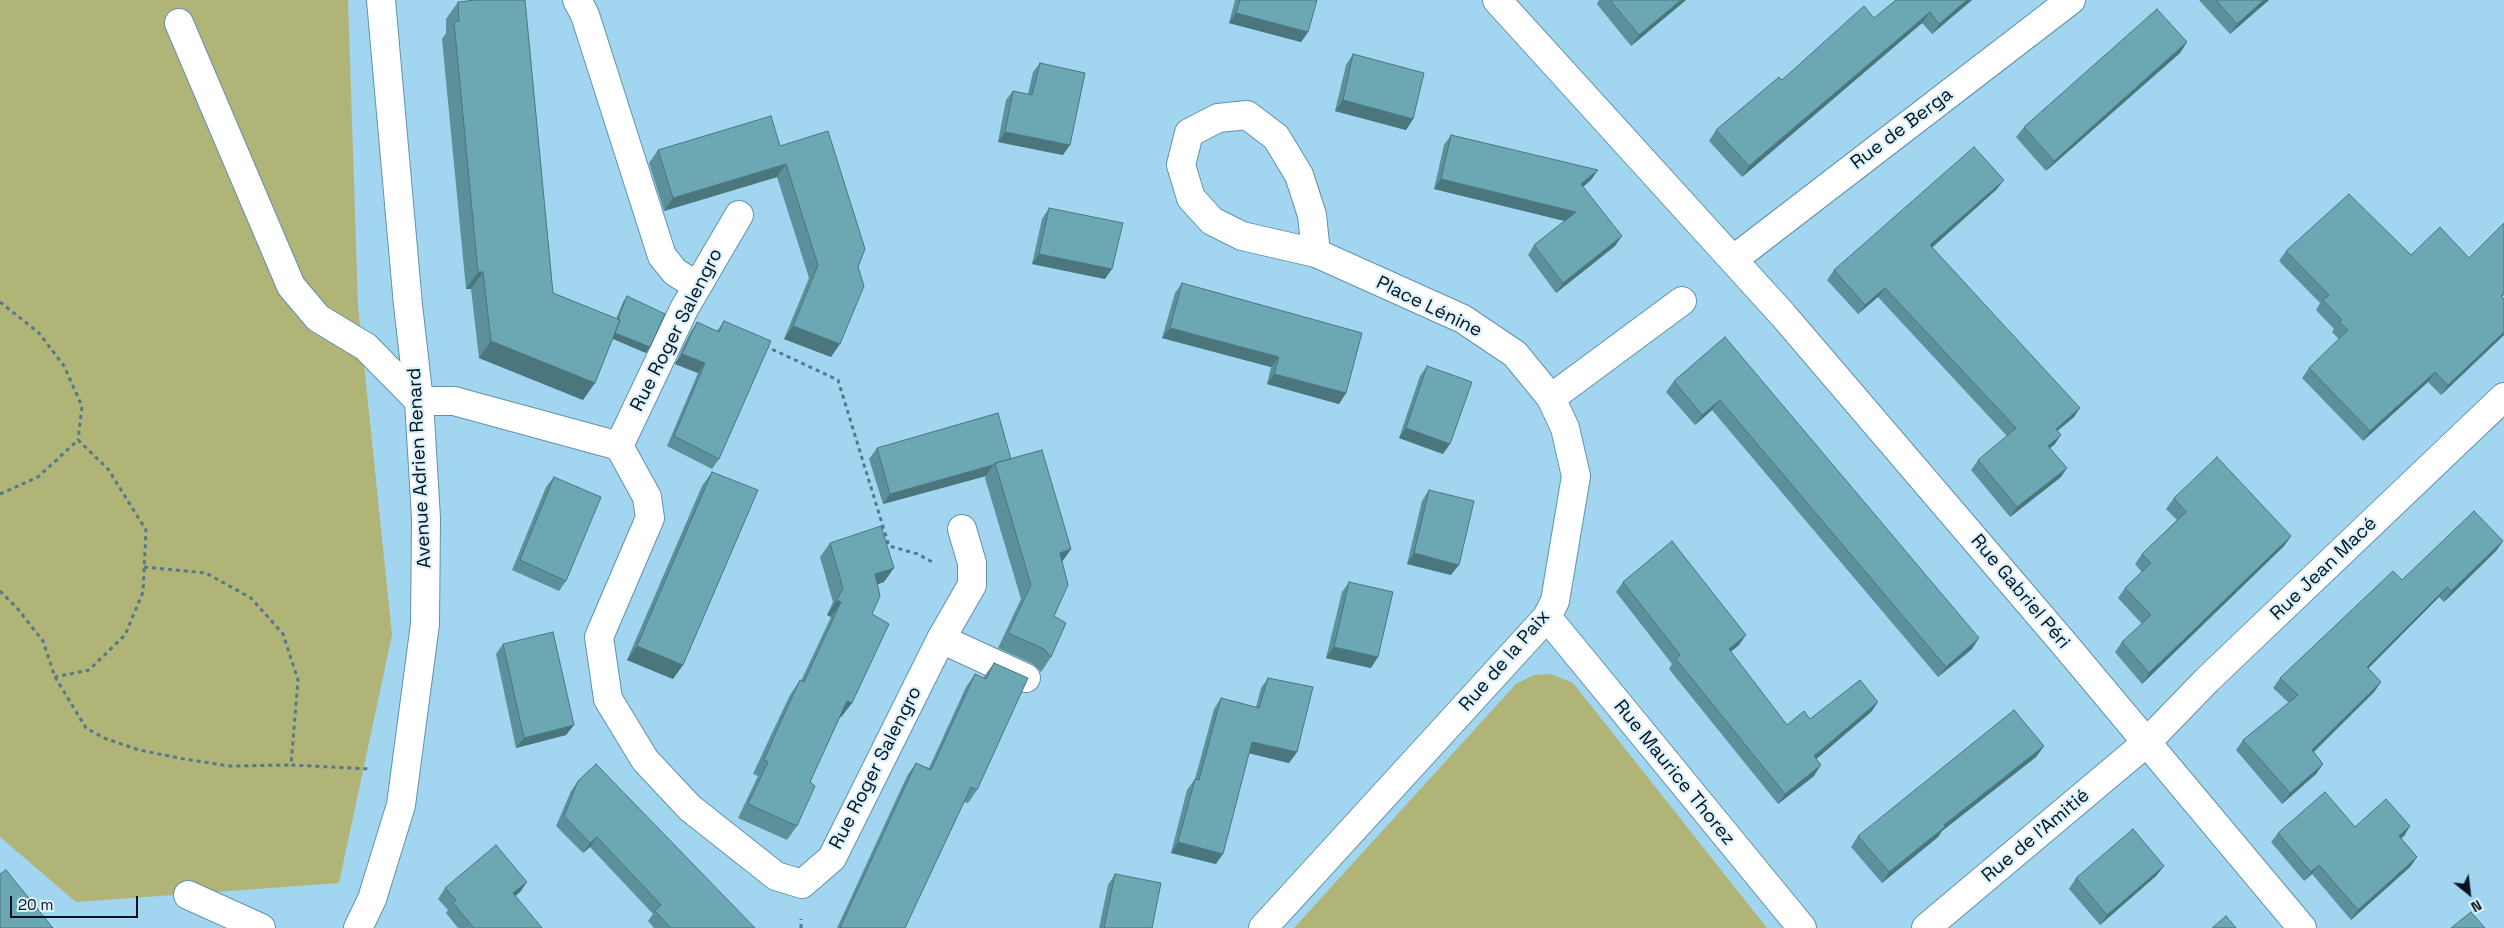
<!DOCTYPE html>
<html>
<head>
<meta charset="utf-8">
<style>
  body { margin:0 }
  #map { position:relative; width:2504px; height:928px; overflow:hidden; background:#a2d5ef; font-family:"Space Grotesk",sans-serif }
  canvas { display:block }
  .north { position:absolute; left:2444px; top:868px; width:50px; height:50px; -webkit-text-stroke:4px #ddf1fc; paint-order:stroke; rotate:151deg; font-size:14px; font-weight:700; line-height:20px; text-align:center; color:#02151e }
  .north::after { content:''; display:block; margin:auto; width:18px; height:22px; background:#02151e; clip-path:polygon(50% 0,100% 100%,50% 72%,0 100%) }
  .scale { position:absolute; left:10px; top:896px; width:128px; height:22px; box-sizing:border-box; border:2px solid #02151e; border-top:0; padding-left:6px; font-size:15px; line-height:18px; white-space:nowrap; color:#02151e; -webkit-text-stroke:4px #ddf1fc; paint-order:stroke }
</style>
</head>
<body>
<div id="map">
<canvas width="2504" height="928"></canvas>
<div class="north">N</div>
<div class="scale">20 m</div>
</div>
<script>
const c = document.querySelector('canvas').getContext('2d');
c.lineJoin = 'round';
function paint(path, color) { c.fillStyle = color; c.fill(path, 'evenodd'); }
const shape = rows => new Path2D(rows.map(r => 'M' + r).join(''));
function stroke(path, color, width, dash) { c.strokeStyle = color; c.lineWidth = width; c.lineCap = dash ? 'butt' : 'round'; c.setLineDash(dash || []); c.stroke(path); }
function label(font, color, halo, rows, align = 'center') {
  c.font = font + ' "Space Grotesk",sans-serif'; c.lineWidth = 4.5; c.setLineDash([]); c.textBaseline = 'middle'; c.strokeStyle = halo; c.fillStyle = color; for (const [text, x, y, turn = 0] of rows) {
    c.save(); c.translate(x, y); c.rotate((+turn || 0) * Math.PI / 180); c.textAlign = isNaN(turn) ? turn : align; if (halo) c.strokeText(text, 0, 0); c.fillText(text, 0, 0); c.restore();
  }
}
const green = shape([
  [0,0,348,0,358,306,392,635,339,883,76,902,0,837],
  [1551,674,1573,683,1767,928,1294,928,1516,684,1534,675]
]);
const path = shape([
  [0,302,39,333,64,366,82,406,78,440],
  [765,346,838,380,889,546,918,554,932,562],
  [0,494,38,477,78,440,108,469,146,530,143,592,125,635,89,670,55,677],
  [144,567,206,573,251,598,283,634,298,680,291,765,370,769],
  [0,591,17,608,43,641,55,677,86,728,104,738,139,750,184,759,230,766,291,765],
  [801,928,801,919]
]);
const minor = shape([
  [577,0,585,15,662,256,675,272,697,286],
  [1497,0,1783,315,2066,646,2302,928],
  [179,23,291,286,318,318,366,347,419,401,454,401,619,446,684,309,739,215],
  [1734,259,2071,0],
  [1551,398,1682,301],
  [619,446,647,497,650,518,599,637,608,699,645,760,690,808,776,876,802,884,832,858,941,639,972,585,972,563,962,529],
  [1547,617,1802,928],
  [941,639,1026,678],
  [188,895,261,928],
  [358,928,372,899,401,805,425,624,426,518,419,401,408,305,381,0],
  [1263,928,1547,617,1555,601,1576,476,1565,428,1551,398,1515,354,1463,319,1316,253,1312,215,1299,175,1276,137,1247,115,1218,118,1189,133,1181,165,1191,198,1212,221,1242,236,1316,253],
  [1926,928,2146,743,2207,680,2504,397]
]);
const wall = shape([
  [1235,0,1317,0,1308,32,1301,42,1229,23],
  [1599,0,1686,0,1631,46,1597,4],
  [1896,0,1972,0,1932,34,1922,23,1742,177,1709,141,1716,130,1782,80,1874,18],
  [2199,0,2269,0,2230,34],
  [458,2,553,293,616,319,623,302,627,296,650,347,646,353,613,339,583,400,479,358,471,289,466,289,442,39,446,33,446,19],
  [2187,42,2180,53,2046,171,2016,137,2024,127],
  [1353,54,1413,119,1406,130,1335,111,1346,65],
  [1040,63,1063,155,998,142,1006,100,1013,91,1028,94,1033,72],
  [1451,135,1591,180,1583,187,1615,246,1556,293,1528,255,1534,245,1565,221,1434,189,1444,145],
  [780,146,858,267,831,357,784,339,809,278,777,177,664,211,649,163,658,150],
  [1997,189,1932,247,2074,417,2057,431,2055,444,2050,448,2061,477,2010,517,1971,470,1978,460,2007,436,1878,297,1858,314,1827,280,1834,270],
  [1049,208,1105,279,1032,264,1042,219],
  [2504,223,2504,295,2502,297,2504,335,2441,395,2428,382,2363,441,2302,378,2309,368,2339,339,2332,332,2334,329,2316,310,2320,303,2279,261,2286,251,2411,255,2469,258],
  [1182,283,1346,393,1339,404,1267,384,1271,367,1162,338,1175,293],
  [724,321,719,459,712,469,667,446,698,373,675,364,690,333,697,322,717,331],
  [1725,337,1972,649,1938,677,1712,410,1695,425,1666,392,1674,381],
  [1427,366,1443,454,1399,438,1420,376],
  [877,448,1011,459,1071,549,1062,562,1054,616,1051,657,1041,672,1033,664,998,648,1021,599,985,478,986,476,883,504,869,459],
  [712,472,683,665,673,679,627,660,702,486],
  [554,477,566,581,559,591,512,570,546,487],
  [1429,490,1451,575,1407,564,1422,501],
  [2174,498,2291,536,2284,546,2142,684,2115,652,2122,642,2142,624,2118,598,2125,588,2142,572,2135,564,2142,554,2177,520,2166,509],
  [2503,541,2496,551,2444,602,2439,597,2368,668,2381,682,2374,692,2314,752,2323,764,2316,774,2282,804,2236,750,2243,740,2289,703,2273,688,2280,678,2402,580],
  [830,543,884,582,877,584,872,614,852,703,841,717,840,717,810,782,797,826,787,840,738,818,758,776,753,774,771,735,790,695,800,680,801,681,831,617,827,615,833,602,820,557],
  [1349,582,1371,668,1326,658,1342,592],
  [1623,582,1739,645,1730,652,1787,725,1878,702,1871,712,1816,759,1814,776,1778,804,1669,669,1672,664,1616,592],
  [503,644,574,725,566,735,516,748,496,654],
  [994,663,977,790,968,803,964,802,905,928,837,928,907,776,916,763,929,768,966,687,975,674,983,678],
  [1268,678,1297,752,1289,763,1249,753,1216,864,1171,853,1187,790,1195,779,1214,709,1221,698,1256,707,1261,688],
  [2044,746,2036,757,1942,831,1938,837,1882,883,1851,847,1858,836],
  [578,781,755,928,654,928,648,921,653,914,590,847,583,853,556,826,571,791],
  [2410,826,2404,836,2401,838,2417,857,2410,867,2351,920,2312,874,2304,881,2271,842,2278,833,2355,827],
  [2164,866,2156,876,2100,925,2069,889,2076,878],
  [1115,874,1152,928,1099,928,1108,885],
  [527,882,520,892,515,896,542,928,458,928,446,913,448,910,438,899,445,888]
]);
const shadedWall = shape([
  [1681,0,1686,0,1631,46,1639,35],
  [1967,0,1972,0,1932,34,1939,24],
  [2264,0,2269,0,2230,34,2237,24],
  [1930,12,1922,23,1742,177,1749,166],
  [1236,13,1308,32,1301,42,1229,23],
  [2187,42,2180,53,2046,171,2054,161],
  [1343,100,1413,119,1406,130,1335,111],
  [1005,132,1070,145,1063,155,998,142],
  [786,164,777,177,664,211,673,198],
  [1598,170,1591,180,1574,194,1581,184],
  [1441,179,1576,212,1569,222,1434,189],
  [2004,180,1997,189,1924,255,1930,245],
  [1622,236,1615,246,1556,293,1563,283],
  [1039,254,1112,269,1105,279,1032,264],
  [478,272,483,272,471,289,466,289],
  [1885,288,1878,297,1858,314,1865,305],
  [793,326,840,344,831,357,784,339],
  [1170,328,1279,357,1271,367,1162,338],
  [612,332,650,347,646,353,609,337],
  [2504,332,2504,335,2441,395,2448,385],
  [491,341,595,383,583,400,479,358],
  [682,354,705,363,698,373,675,364],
  [2435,372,2428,382,2363,441,2370,431],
  [1274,374,1346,393,1339,404,1267,384],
  [1720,400,1712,410,1695,425,1702,415],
  [2080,408,2074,417,2049,438,2056,429],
  [1406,428,1450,444,1443,454,1399,438],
  [2061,435,2055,444,2042,455,2048,446],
  [993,465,986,476,883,504,890,494],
  [2067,468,2061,477,2010,517,2017,507],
  [2291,536,2284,546,2142,684,2149,673],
  [2503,541,2496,551,2444,602,2451,591],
  [1071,549,1061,563,1060,553],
  [1414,553,1459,565,1451,575,1407,564],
  [894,568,884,582,864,589,875,574],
  [2447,587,2439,597,2360,677,2367,667],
  [837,600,841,602,831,617,827,615],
  [1746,635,1739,645,1722,659,1729,649],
  [1979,638,1972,649,1938,677,1946,667],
  [637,646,683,665,673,679,627,660],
  [1334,647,1378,657,1371,668,1326,658],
  [2381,682,2374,692,2305,760,2312,750],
  [847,701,852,703,841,717,837,716],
  [1878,702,1871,712,1807,767,1814,756],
  [574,725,566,735,516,748,524,738],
  [1252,742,1297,752,1289,763,1244,752],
  [2044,746,2036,757,1942,831,1938,837,1882,883,1889,872,1944,825],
  [2323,764,2316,774,2282,804,2290,793],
  [1821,765,1814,776,1778,804,1785,794],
  [2410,826,2404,836,2392,845,2399,836],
  [597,837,590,847,583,853,590,843],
  [1178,842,1223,854,1216,864,1171,853],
  [2417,857,2410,867,2351,920,2358,910],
  [2319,865,2312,874,2304,881,2311,872],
  [2164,866,2156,876,2100,925,2107,915],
  [527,882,520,892,506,904,513,893]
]);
const building = shape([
  [476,0,525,0,553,293,620,320,595,383,491,341,483,272,478,272,454,22,459,21,458,2,476,0],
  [1240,0,1317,0,1308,32,1236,13,1240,0],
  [1610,0,1681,0,1639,35,1610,0],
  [1896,0,1967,0,1939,24,1930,12,1749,166,1716,130,1779,77,1782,80,1864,6,1874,18,1896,0],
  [2216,0,2264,0,2237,24,2216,0],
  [2157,9,2187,42,2054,161,2024,127,2157,9],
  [1353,54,1424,73,1413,119,1343,100,1353,54],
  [1040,63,1085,73,1070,145,1005,132,1013,91,1032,95,1040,63],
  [771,116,780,146,828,131,865,249,858,267,864,286,840,344,793,326,818,265,786,164,673,198,658,150,771,116],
  [1451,135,1598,170,1581,184,1622,236,1563,283,1534,245,1576,212,1441,179,1451,135],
  [1974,147,2004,180,1930,245,2080,408,2056,429,2061,435,2048,446,2067,468,2017,507,1978,460,2016,428,1885,288,1865,305,1834,270,1974,147],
  [2349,194,2411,255,2440,227,2469,258,2504,223,2504,293,2501,296,2504,299,2504,332,2448,385,2435,372,2370,431,2309,368,2348,330,2339,322,2342,320,2323,300,2329,295,2286,251,2349,194],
  [1049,208,1123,223,1112,269,1039,254,1049,208],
  [1182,283,1362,333,1346,393,1274,374,1279,357,1170,328,1182,283],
  [627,296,665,314,650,347,615,333,620,320,618,319,627,296],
  [724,321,771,341,719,459,674,436,705,363,682,354,697,322,719,332,724,321],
  [1725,337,1979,638,1946,667,1720,400,1702,415,1674,381,1725,337],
  [1427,366,1472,382,1450,444,1406,428,1427,366],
  [998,413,1011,459,995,463,993,465,890,494,877,448,998,413],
  [1042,450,1071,549,1060,553,1068,585,1054,616,1066,623,1051,657,1044,649,1008,633,1031,585,995,463,1042,450],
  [2217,457,2291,536,2149,673,2122,642,2151,615,2125,588,2151,563,2142,554,2186,512,2174,498,2217,457],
  [712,472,758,490,683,665,637,646,712,472],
  [554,477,601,497,566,581,520,560,554,477],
  [1429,490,1474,501,1459,565,1414,553,1429,490],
  [2474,511,2503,541,2451,591,2447,587,2367,667,2381,682,2312,750,2323,764,2290,793,2243,740,2298,695,2280,678,2393,571,2402,580,2474,511],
  [881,526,894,568,875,574,880,596,872,614,889,624,852,703,847,701,810,782,815,786,797,826,748,804,768,762,764,760,781,721,800,680,804,682,841,602,837,600,843,588,830,543,881,526],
  [1672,541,1746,635,1729,649,1787,725,1804,711,1810,719,1860,680,1878,702,1814,756,1821,765,1785,794,1676,659,1680,655,1623,582,1672,541],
  [1349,582,1393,592,1378,657,1334,647,1349,582],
  [553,632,574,725,524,738,503,644,553,632],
  [994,663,1028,678,977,790,971,787,905,928,840,928,916,763,931,770,975,674,986,679,994,663],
  [1268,678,1313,687,1297,752,1252,742,1223,854,1178,842,1195,779,1199,780,1221,698,1259,708,1268,678],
  [2014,710,2044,746,1944,825,1945,827,1889,872,1858,836,2014,710],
  [596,764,755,928,671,928,655,911,661,905,597,837,590,843,564,816,578,781,596,764],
  [2325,792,2355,827,2386,799,2410,826,2399,836,2417,857,2358,910,2319,865,2311,872,2278,833,2325,792],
  [2133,829,2164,866,2107,915,2076,878,2133,829],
  [496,845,527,882,513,893,542,928,474,928,453,903,456,900,445,888,496,845],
  [6,870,53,928,0,928,0,874,6,870],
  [1115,874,1161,883,1152,928,1104,928,1115,874],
  [2471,912,2485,928,2451,928,2471,912],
  [2226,916,2236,928,2212,928,2226,916]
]);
const streetNames = [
  ["Rue de Berga",1902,129,-37],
  ["Place Lénine",1429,307,26],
  ["Rue Roger Salengro",677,330,-63],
  ["Avenue Adrien Renard",420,468,-93],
  ["Rue Jean Macé",2324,569,-44],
  ["Rue Gabriel Péri",2020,592,50],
  ["Rue de la Paix",1505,661,-49],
  ["Rue Roger Salengro",876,768,-63],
  ["Rue Maurice Thorez",1674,773,51],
  ["Rue de l'Amitié",2036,836,-40]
];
paint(green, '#b1b477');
stroke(minor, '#6192ab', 30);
stroke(path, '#55798b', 3, [4, 4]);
stroke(minor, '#fff', 28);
paint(wall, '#5c909a');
paint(shadedWall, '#4b767d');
paint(building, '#6ba8b3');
stroke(building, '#4b767d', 1);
label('19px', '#02151e', '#ddf1fc', streetNames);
</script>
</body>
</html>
